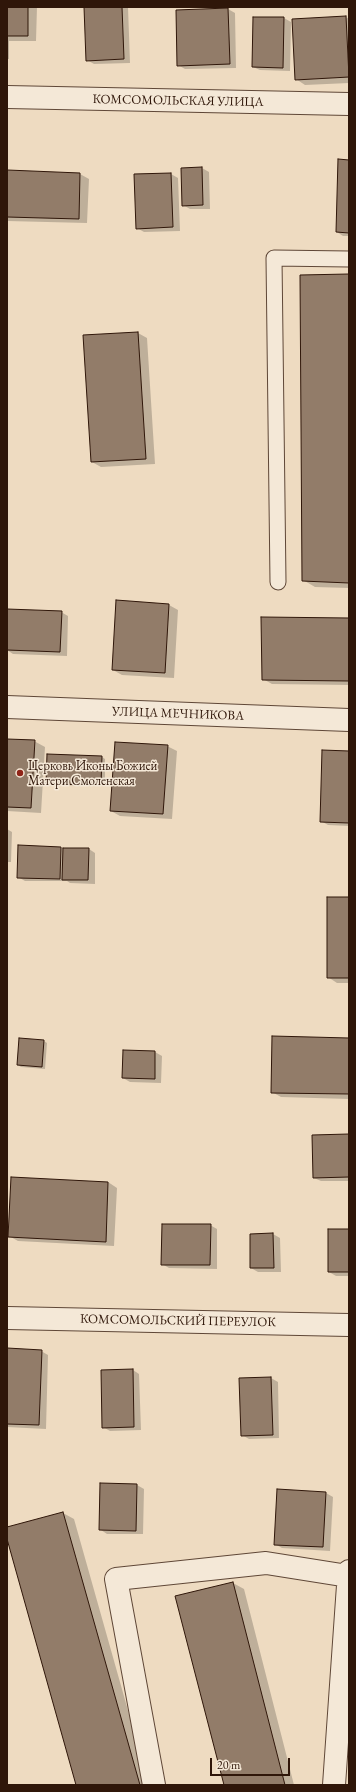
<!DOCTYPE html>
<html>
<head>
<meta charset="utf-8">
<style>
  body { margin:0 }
  #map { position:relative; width:356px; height:1792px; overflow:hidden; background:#eedbc1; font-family:"EB Garamond",serif }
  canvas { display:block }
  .frame { position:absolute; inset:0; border:8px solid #2f1609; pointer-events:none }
  .scale { position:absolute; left:210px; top:1758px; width:80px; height:18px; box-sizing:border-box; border:2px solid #2f1609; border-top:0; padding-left:5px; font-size:12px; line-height:14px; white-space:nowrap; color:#2f1609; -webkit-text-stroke:3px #f4e8d7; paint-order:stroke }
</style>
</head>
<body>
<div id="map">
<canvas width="356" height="1792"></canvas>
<div class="frame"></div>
<div class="scale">20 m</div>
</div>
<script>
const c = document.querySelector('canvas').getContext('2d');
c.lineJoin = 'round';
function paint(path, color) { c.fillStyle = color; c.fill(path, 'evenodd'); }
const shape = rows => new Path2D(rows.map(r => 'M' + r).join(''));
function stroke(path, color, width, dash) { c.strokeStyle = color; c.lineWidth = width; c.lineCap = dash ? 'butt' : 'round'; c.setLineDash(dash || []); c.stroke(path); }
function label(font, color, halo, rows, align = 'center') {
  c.font = font + ' "EB Garamond",serif'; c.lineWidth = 3; c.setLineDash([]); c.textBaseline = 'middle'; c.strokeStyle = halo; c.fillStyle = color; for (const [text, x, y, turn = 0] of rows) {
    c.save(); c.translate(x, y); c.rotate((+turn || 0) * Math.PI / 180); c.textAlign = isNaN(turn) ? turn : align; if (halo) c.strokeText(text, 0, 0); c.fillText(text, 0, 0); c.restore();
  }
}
const shadow = shape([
  [7,7,37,7,36,41,9,41,9,59,7,59],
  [85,7,128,7,130,63,94,64,87,60],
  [228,9,235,13,236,68,185,69,178,65],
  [346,17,349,19,349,83,305,85,296,79],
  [284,18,291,22,290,71,260,70,253,67],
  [349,161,349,236,343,236,337,232],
  [202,168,209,172,210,209,190,209,183,205],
  [7,171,80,174,89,179,87,223,7,221],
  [171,174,178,178,180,231,144,232,137,228,135,175],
  [349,275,349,588,315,587,303,580],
  [138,333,147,338,155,464,101,467,92,462,84,336],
  [117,602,169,605,178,610,174,678,122,675,113,670],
  [61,612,68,616,67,656,13,654,7,650,7,620],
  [349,619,349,685,272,684,263,679],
  [7,740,34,741,45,747,41,813,7,811],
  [167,746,177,751,172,819,120,816,111,811],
  [349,752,349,826,328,825,321,821],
  [102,757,105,759,105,786,51,785,47,783],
  [7,829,12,832,11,862,7,862],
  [61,848,89,849,95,853,95,884,70,883,67,881,25,881,18,877],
  [349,898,349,983,337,983,328,977],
  [349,1039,349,1099,281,1097,272,1092],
  [44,1041,47,1043,45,1069,21,1067,18,1065],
  [124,1051,155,1052,162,1056,161,1083,130,1082,123,1078],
  [349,1135,349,1181,321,1181,314,1178],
  [12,1178,108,1182,117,1188,114,1246,18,1241,9,1236],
  [210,1225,217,1229,217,1269,169,1268,162,1264],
  [349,1230,349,1276,336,1276,329,1272],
  [273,1234,280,1238,281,1272,258,1272,251,1268,251,1235],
  [7,1349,41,1351,48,1355,46,1429,7,1427],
  [133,1370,139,1374,141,1430,110,1431,103,1427],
  [271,1378,278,1382,279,1438,249,1439,242,1435],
  [137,1485,144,1489,143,1534,107,1534,101,1530],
  [278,1490,326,1493,333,1497,330,1551,282,1548,275,1544],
  [63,1513,74,1519,149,1785,77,1785,7,1535,7,1528],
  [233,1583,244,1589,294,1785,225,1785]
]);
const building = shape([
  [7,7,28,7,28,36,7,36,7,7],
  [84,7,122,7,124,59,86,61,84,7],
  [228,8,230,64,177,66,176,10,228,8],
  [346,16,349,77,295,80,292,19,346,16],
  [253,17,284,17,283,68,252,67,253,17],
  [338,159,349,160,349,233,336,232,338,159],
  [202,167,203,205,182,206,181,168,202,167],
  [7,170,80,173,79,219,7,217,7,170],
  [171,173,173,227,136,229,134,174,171,173],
  [349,274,349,583,302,581,300,275,349,274],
  [138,332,146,459,91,462,83,335,138,332],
  [116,600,169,604,165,673,112,670,116,600],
  [7,609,62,611,60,652,7,650,7,609],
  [261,617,349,618,349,681,262,680,261,617],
  [7,739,35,740,31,808,7,807,7,739],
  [115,742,168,745,163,814,110,811,115,742],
  [322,750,349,751,349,823,320,822,322,750],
  [47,754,102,756,101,785,46,784,47,754],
  [18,845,61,847,60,879,17,878,18,845],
  [63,848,89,848,88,880,62,880,63,848],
  [327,897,349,897,349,978,327,978,327,897],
  [272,1036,349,1038,349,1094,271,1093,272,1036],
  [19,1038,44,1040,42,1067,17,1065,19,1038],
  [123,1050,155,1051,155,1079,122,1078,123,1050],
  [349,1134,349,1177,313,1178,312,1135,349,1134],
  [11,1177,108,1182,106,1242,8,1237,11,1177],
  [162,1224,211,1224,210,1265,161,1265,162,1224],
  [328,1229,349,1229,349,1272,328,1272,328,1229],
  [273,1233,274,1268,250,1268,250,1234,273,1233],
  [7,1348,42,1350,39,1425,7,1424,7,1348],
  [133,1369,134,1427,102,1428,101,1370,133,1369],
  [271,1377,273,1435,241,1436,239,1378,271,1377],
  [100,1483,137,1484,136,1531,99,1530,100,1483],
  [277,1489,326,1492,323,1547,274,1545,277,1489],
  [63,1512,140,1785,76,1785,7,1539,7,1527,63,1512],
  [233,1582,285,1785,224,1785,175,1596,233,1582]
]);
const service = shape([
  [278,582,274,258,349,259]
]);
const minor = shape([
  [7,97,349,104],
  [7,707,349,720],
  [7,1318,349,1325],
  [154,1785,116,1579,266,1563,348,1576],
  [334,1785,349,1571]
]);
const markers = [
  [20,773,4,"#8f2418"]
];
const streetNames = [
  ["КОМСОМОЛЬСКАЯ УЛИЦА",178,101,1],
  ["УЛИЦА МЕЧНИКОВА",178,714,2],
  ["КОМСОМОЛЬСКИЙ ПЕРЕУЛОК",178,1321,1]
];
const poiNames = [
  ["Церковь Иконы Божией",28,766],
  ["Матери Смоленская",28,781]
];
paint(shadow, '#0003');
paint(building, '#927c69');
stroke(building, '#2f1609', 1);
stroke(service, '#5f4737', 17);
stroke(minor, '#5f4737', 24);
stroke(service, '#f4e8d7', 15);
stroke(minor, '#f4e8d7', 22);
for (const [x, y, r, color] of markers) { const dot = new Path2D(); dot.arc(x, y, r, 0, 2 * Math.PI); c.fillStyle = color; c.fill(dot); stroke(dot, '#f4e8d7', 1.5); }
label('13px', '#2f1609', '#f4e8d7', streetNames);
label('13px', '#2f1609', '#f4e8d7', poiNames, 'left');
</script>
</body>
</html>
